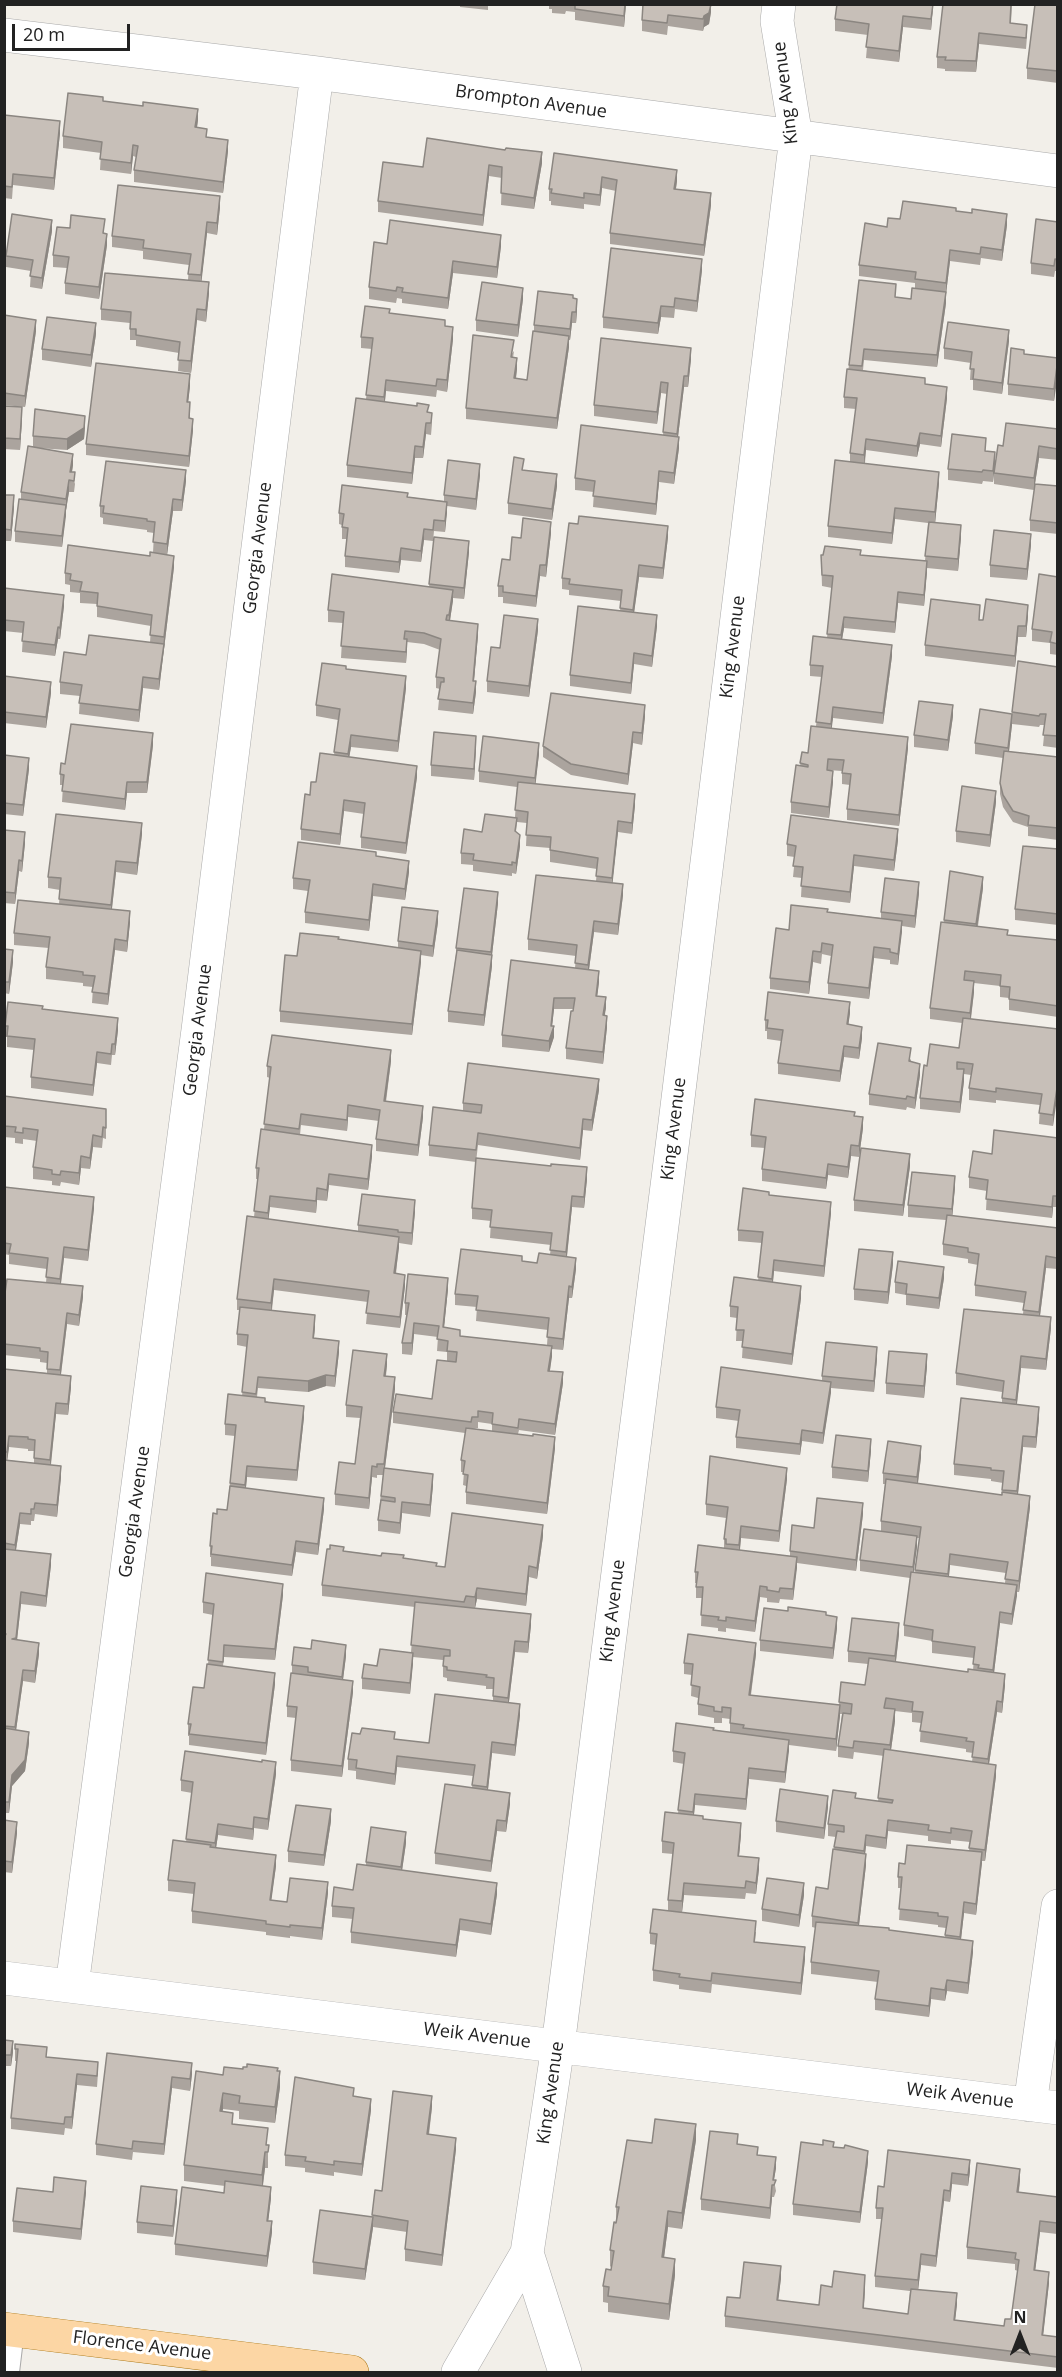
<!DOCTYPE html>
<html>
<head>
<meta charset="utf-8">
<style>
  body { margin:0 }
  #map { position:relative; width:1062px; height:2377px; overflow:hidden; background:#f2efe9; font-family:"Open Sans",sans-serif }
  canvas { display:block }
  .frame { position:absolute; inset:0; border:6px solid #222; pointer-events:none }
  .north { position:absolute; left:990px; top:2305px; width:60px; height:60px; -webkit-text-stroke:4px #fff; paint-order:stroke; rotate:0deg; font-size:16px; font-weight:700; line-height:24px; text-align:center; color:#222 }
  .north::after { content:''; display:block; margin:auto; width:21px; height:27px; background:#222; clip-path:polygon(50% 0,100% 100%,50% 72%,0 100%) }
  .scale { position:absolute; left:12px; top:24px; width:118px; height:27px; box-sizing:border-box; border:3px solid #222; border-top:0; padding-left:8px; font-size:18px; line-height:21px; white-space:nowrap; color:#222; -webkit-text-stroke:4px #fff; paint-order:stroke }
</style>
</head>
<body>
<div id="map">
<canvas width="1062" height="2377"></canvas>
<div class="frame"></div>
<div class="north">N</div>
<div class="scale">20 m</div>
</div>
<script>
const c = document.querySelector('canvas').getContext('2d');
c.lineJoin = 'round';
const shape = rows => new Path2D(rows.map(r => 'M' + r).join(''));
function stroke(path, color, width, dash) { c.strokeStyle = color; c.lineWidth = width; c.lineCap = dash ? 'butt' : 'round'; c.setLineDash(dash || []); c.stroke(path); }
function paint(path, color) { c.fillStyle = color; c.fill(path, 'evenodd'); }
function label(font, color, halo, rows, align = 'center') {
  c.font = font + ' "Open Sans",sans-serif'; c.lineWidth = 6; c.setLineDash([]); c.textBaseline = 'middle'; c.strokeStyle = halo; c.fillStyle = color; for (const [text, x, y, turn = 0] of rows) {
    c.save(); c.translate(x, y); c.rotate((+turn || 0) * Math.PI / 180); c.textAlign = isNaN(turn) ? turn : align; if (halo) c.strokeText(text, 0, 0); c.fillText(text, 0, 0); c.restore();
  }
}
const lane = shape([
  [8,2372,13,2330]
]);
const street = shape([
  [4,35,317,73,1058,171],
  [4,1978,1058,2108],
  [72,1986,198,1030,317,73],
  [1030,2105,1058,1906],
  [527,2253,565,2372],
  [458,2372,527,2253,558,2046,675,1123,796,137,777,21,779,4]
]);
const primary = shape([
  [4,2329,352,2372]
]);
const wall = shape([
  [460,4,488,4,488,10,460,7],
  [549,4,626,4,624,27,575,20,575,12,566,11,565,14,552,13,552,9,549,9],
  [711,4,711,12,709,24,704,27,703,31,668,26,667,35,642,31,642,20],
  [933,4,931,30,903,27,899,62,866,58,868,35,835,31,835,19],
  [943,4,1012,4,1011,23,1027,36,1026,49,979,44,976,72,945,71,945,69,937,68,937,57],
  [1058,4,1058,83,1027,79,1027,68],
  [103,101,198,120,197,128,207,137,228,151,223,193,134,182,134,170,136,157,133,156,131,174,100,170,101,153,63,148,63,136],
  [4,115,60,133,54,190,13,185,12,199,4,198],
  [554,153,677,181,676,189,711,205,704,256,610,244,610,233,616,191,602,188,600,206,584,204,584,209,551,205,551,201,549,201,549,189],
  [542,163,534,209,501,205,502,178,489,176,483,226,378,212,378,201,423,167],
  [220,207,217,235,207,233,201,282,209,293,206,322,197,320,191,373,178,371,179,353,136,346,136,340,130,340,130,323,101,320,101,309,188,280,189,265,143,259,143,251,112,247,112,236],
  [956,211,1007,225,1002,261,981,258,980,265,950,261,946,294,946,303,937,367,864,360,863,370,925,384,947,398,941,447,920,444,917,457,866,450,865,463,939,483,935,523,961,537,958,571,927,568,924,606,898,603,895,633,844,628,842,639,892,656,883,724,833,718,831,728,908,748,899,826,847,820,847,809,850,785,842,784,842,771,828,770,833,782,829,818,791,813,791,802,800,766,802,752,808,753,816,726,822,677,810,676,810,665,827,638,832,588,822,586,821,555,861,555,925,561,928,523,895,519,892,544,828,537,828,526,850,462,850,453,856,409,844,408,844,397,849,365,896,297,911,299,915,289,915,283,859,276,859,265,887,227,900,219],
  [1058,222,1058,271,1055,271,1054,277,1031,274,1031,263],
  [52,231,42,289,30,287,31,271,6,267,6,256],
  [105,233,107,245,99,299,65,294,65,283,67,268,53,267,53,255],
  [387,244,501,246,497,278,453,273,448,309,402,303,402,299,397,298,396,303,369,299,369,287],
  [702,270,697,312,675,309,674,318,661,317,658,334,603,328,603,317],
  [573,298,577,310,576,323,572,323,570,340,569,340,569,347,557,429,466,419,466,408,514,351,513,358,517,369,516,379,527,380,534,332,534,325],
  [523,299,518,337,476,331,476,320],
  [390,313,445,326,453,339,447,392,437,390,436,397,386,391,385,402,429,413,432,424,431,435,426,434,423,458,415,458,412,484,347,477,347,465,366,399,372,349,361,348,361,337],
  [4,315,36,331,25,407,4,405],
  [96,334,91,367,42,360,42,349],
  [1009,341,1002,394,973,390,973,380,970,380,971,363,944,359,944,348],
  [1024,354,1058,358,1054,401,1008,395,1008,384],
  [691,359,688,387,684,387,678,437,679,448,674,484,659,482,656,515,593,507,594,492,575,490,575,478,663,435,667,394,661,393,657,424,594,416,594,405],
  [190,386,188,402,190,413,190,418,193,430,189,467,86,455,86,444],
  [4,406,22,418,20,450,4,449],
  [85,427,84,439,67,450,37,448,73,465,72,472,75,484,74,492,69,492,66,510,62,547,15,542,15,531,21,499,21,492,33,447,33,436],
  [1058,429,1058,460,1039,458,1035,484,1058,486,1058,534,1030,531,1030,520,1034,490,994,484,994,473,1003,446],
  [986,451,995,452,993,482,983,481,982,484,948,480,948,469],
  [524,470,557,486,552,520,508,514,508,503],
  [480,475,476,510,447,506,445,532,434,531,433,541,424,540,421,562,401,560,399,573,345,567,345,556,347,539,342,539,342,525,339,524,339,513,408,497,444,501,444,495],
  [186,481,182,511,173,511,167,555,174,567,159,690,143,688,139,722,79,714,80,696,60,694,60,682,86,655,150,643,151,626,97,617,97,604,80,603,80,593,70,592,70,585,65,584,65,573,150,556,153,553,154,533,147,532,147,530,103,524,103,518,100,517,100,506],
  [4,495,14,507,11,541,4,541],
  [551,533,546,577,540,576,536,607,503,603,503,597,498,597,498,586,521,538],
  [434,537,469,552,464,599,453,598,450,621,478,635,474,681,476,692,473,714,438,710,440,689,436,688,436,677,440,650,424,644,407,642,406,663,341,658,343,623,328,622,328,610,429,587],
  [668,537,663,579,639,577,634,612,657,626,652,667,634,664,631,694,570,686,570,675,620,611,621,601,569,595,569,590,562,589,562,578],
  [1031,545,1027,580,990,577,990,565],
  [1058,577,1058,655,1050,654,1050,643,1032,641,1032,629],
  [4,588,64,606,60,639,58,639,55,656,22,652,23,633,4,631],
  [1028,616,1026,637,1018,637,1015,667,925,656,925,645,980,620],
  [538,630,529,697,487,692,487,681,500,648],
  [1018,661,1058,667,1058,748,1043,746,1045,725,1040,725,1039,727,1012,724,1009,752,1058,757,1058,840,1028,836,1028,827,1013,822,1003,807,1000,794,1000,783,1003,758,975,754,975,743,1012,714],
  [346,669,406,688,398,752,351,747,349,757,417,777,406,854,361,848,361,837,364,814,344,811,340,845,301,840,301,829,316,782,334,755,338,720,316,716,316,705],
  [4,676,51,693,46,728,4,723],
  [645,716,642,745,633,743,628,785,571,775,543,757,543,746],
  [953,716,948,751,914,747,914,735],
  [153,745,147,793,127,793,125,810,62,802,63,785,60,785,60,774,65,764],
  [476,747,474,780,431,776,431,765],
  [539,754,535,784,635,805,632,834,618,832,612,883,623,895,618,935,594,932,589,969,599,982,597,996,606,1008,604,1015,607,1027,603,1064,566,1059,566,1048,573,1009,554,1009,552,1026,554,1037,549,1052,502,1047,502,1035,575,968,576,956,528,950,528,939,596,881,597,869,550,862,550,848,526,846,527,823,517,822,516,832,520,846,516,874,512,873,512,876,473,871,473,865,461,864,461,853,482,832,515,817,517,787,479,782,479,771],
  [4,755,29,769,23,816,4,814],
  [996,802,990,847,956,842,956,831],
  [4,830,25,843,22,872,19,871,15,904,4,903],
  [142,834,137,875,116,872,112,909,130,922,127,952,115,950,108,1005,92,1003,93,987,83,986,83,983,46,979,46,967,49,948,14,945,14,933,59,904,60,890,48,888,48,877],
  [898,840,894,871,854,866,850,903,801,897,802,878,793,877,795,857,787,856,787,844],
  [1058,849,1058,925,1015,920,1015,909],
  [950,871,983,888,978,926,1008,935,1058,940,1058,1017,1009,1010,1009,998,1000,997,1000,986,974,983,974,992,971,1019,1058,1029,1053,1126,1039,1124,1040,1105,996,1100,996,1103,969,1100,969,1088,971,1075,964,1074,964,1081,960,1113,920,1109,920,1098,927,1066,959,1048,962,1023,930,1019,930,1008,944,922],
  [409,872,405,900,373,896,369,931,305,923,305,912,308,891,293,889,293,878],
  [919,893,915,928,902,926,898,965,890,964,890,960,874,958,869,999,828,994,828,983,831,956,822,954,821,964,813,962,809,994,770,989,770,978,828,912,881,918,881,912],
  [498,903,492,955,492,966,484,1026,448,1022,448,1011,456,954,456,948],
  [438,922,433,957,421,955,421,962,412,1035,280,1022,280,1011,297,956,339,939,398,948,398,941],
  [4,949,13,962,9,994,4,993],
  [8,1002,43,1009,118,1030,115,1055,112,1055,111,1065,97,1063,93,1096,31,1088,31,1077,34,1050,7,1047,7,1037,6,1037,4,1051,4,1028,5,1028],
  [850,1013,848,1025,862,1038,859,1059,844,1057,840,1082,778,1074,778,1063,781,1041,767,1039,767,1031,765,1031,765,1020],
  [911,1059,911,1061,920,1075,915,1109,907,1107,906,1110,869,1105,869,1094],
  [391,1061,386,1102,423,1117,418,1156,376,1151,376,1139,379,1121,348,1117,347,1131,301,1125,300,1135,372,1156,368,1190,329,1185,327,1201,317,1200,316,1213,270,1207,268,1219,358,1231,358,1225,415,1211,412,1245,399,1243,396,1274,405,1286,400,1328,366,1324,368,1302,274,1290,272,1310,315,1326,314,1338,339,1352,335,1387,326,1386,308,1392,258,1388,257,1397,304,1417,297,1481,247,1477,246,1488,324,1509,318,1555,296,1552,292,1576,211,1566,211,1557,210,1557,210,1546,217,1514,227,1510,235,1436,225,1435,225,1424,242,1396,247,1347,237,1345,237,1334,240,1310,237,1310,237,1299,254,1217,258,1179,256,1179,256,1168,264,1129,270,1078,267,1077,267,1066],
  [599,1090,592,1131,583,1130,580,1160,478,1145,476,1162,429,1156,429,1145,463,1110,463,1103],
  [4,1096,106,1109,106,1139,103,1138,102,1148,93,1147,90,1169,81,1168,79,1185,61,1182,60,1186,52,1185,52,1181,33,1179,33,1167,37,1141,23,1139,23,1144,15,1143,15,1138,4,1137],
  [855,1117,863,1128,859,1157,851,1156,848,1178,828,1175,826,1189,762,1181,762,1169,765,1148,751,1147,751,1135],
  [1058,1138,1058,1205,1057,1207,1053,1207,1052,1218,986,1210,987,1191,969,1188,969,1177,992,1154],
  [910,1166,903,1216,854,1211,854,1200],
  [587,1179,584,1208,572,1207,567,1257,576,1269,572,1298,569,1298,563,1350,552,1349,550,1371,563,1383,555,1435,519,1430,518,1434,555,1448,547,1514,466,1504,466,1486,463,1485,464,1472,461,1472,461,1460,465,1433,393,1423,393,1412,432,1399,447,1361,447,1352,437,1351,438,1337,414,1334,412,1355,402,1354,402,1343,407,1315,405,1315,405,1303,448,1289,444,1327,460,1336,547,1345,548,1330,476,1321,477,1307,455,1305,455,1294,522,1261,537,1263,550,1255,551,1245,490,1238,491,1221,472,1219,472,1208],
  [478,1422,492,1424,492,1431,472,1428,478,1428],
  [4,1187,94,1208,88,1261,64,1258,61,1284,83,1297,79,1326,67,1324,61,1375,71,1387,68,1415,56,1414,51,1465,61,1477,57,1517,35,1514,34,1521,31,1521,31,1525,20,1524,16,1550,51,1565,46,1607,21,1604,17,1640,39,1654,35,1683,23,1681,16,1730,29,1743,25,1771,12,1786,9,1813,4,1813,4,1369,47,1373,47,1363,40,1362,40,1359,4,1355,4,1300,46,1283,47,1269,9,1264,9,1255,4,1254],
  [9,1447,28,1449,28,1451,34,1451,34,1463,7,1460],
  [955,1187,952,1216,1058,1228,1057,1269,1046,1268,1040,1316,1051,1328,1046,1370,1021,1368,1017,1404,1039,1418,1036,1448,1023,1447,1018,1495,1030,1507,1019,1592,1017,1592,1012,1625,1000,1623,994,1673,1005,1685,1002,1713,997,1712,989,1764,996,1776,985,1861,982,1861,976,1915,964,1913,961,1939,973,1952,968,1994,947,1991,945,2001,931,1999,929,2017,875,2010,875,1999,878,1982,811,1974,811,1962,816,1928,812,1927,812,1916,828,1889,834,1849,836,1837,828,1836,828,1824,856,1798,878,1801,884,1756,854,1752,853,1759,838,1757,838,1746,842,1714,840,1714,836,1751,789,1745,785,1783,749,1779,746,1810,695,1805,694,1815,741,1834,739,1856,759,1869,756,1894,746,1893,745,1899,684,1895,682,1912,756,1932,755,1942,805,1959,801,1995,712,1984,711,1993,679,1989,679,1985,653,1981,653,1970,656,1945,650,1944,650,1933,668,1911,668,1900,673,1854,662,1853,662,1841,678,1813,684,1764,673,1762,673,1751,714,1730,730,1732,730,1719,722,1718,722,1723,714,1723,714,1718,698,1715,698,1698,691,1696,692,1675,684,1674,684,1663,756,1654,751,1695,839,1705,841,1682,865,1685,868,1664,848,1662,848,1651,899,1634,896,1662,968,1672,973,1670,974,1658,932,1653,932,1641,904,1636,904,1625,910,1578,860,1571,860,1560,881,1531,881,1521,885,1484,883,1484,883,1473,921,1457,918,1484,1002,1495,1003,1483,991,1481,991,1479,954,1475,954,1464,1002,1403,1002,1392,956,1385,956,1373,1023,1314,1024,1303,975,1296,975,1285,978,1265,968,1263,968,1259,943,1255,943,1244,946,1220,908,1217,908,1205],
  [917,1538,920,1538,915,1573,913,1572,917,1547],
  [950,1565,1006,1573,1005,1583,949,1577],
  [895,1711,912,1713,912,1722,921,1723,920,1742,966,1749,966,1752,973,1753,972,1762,891,1750,895,1721],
  [888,1831,928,1836,928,1841,951,1844,951,1840,970,1842,969,1851,905,1864,898,1877,898,1888,901,1888,899,1920,938,1925,938,1927,946,1928,945,1937,889,1930,859,1925,866,1865,865,1854,866,1846,886,1849],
  [769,1195,831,1213,824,1277,774,1271,773,1283,801,1298,792,1365,742,1358,743,1341,736,1341,737,1318,730,1317,730,1306,758,1281,762,1243,738,1241,738,1230],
  [893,1264,888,1304,854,1300,854,1289],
  [944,1278,939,1309,906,1305,906,1295,895,1293,895,1282],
  [877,1358,874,1392,831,1388,823,1444,802,1441,800,1455,736,1448,736,1437,739,1421,716,1418,716,1407,822,1381,822,1376],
  [387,1365,386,1376,395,1389,385,1468,433,1485,430,1517,402,1513,400,1534,378,1531,378,1520,383,1475,377,1475,377,1478,372,1477,369,1509,335,1505,335,1494,355,1464,360,1418,346,1417,346,1405],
  [927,1366,924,1398,886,1394,886,1383],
  [871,1450,868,1482,832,1478,832,1467],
  [787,1479,779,1542,741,1538,740,1550,790,1556,790,1551,814,1528,863,1514,856,1571,797,1563,793,1600,780,1599,779,1603,767,1602,767,1598,760,1597,755,1632,726,1628,726,1632,718,1631,718,1628,701,1626,702,1598,696,1598,696,1583,695,1583,695,1572,724,1548,724,1539,726,1518,706,1515,706,1504],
  [543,1536,537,1579,529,1577,526,1606,477,1599,475,1608,466,1607,531,1625,528,1653,515,1652,509,1702,520,1715,515,1756,492,1753,488,1790,510,1804,506,1832,497,1831,491,1872,435,1864,435,1853,472,1788,473,1776,397,1767,395,1785,356,1779,356,1771,348,1770,348,1759,395,1740,429,1743,493,1701,493,1689,486,1689,486,1686,447,1681,447,1678,443,1677,443,1660,413,1657,410,1694,362,1689,362,1678,377,1666,411,1652,415,1607,322,1596,322,1585,344,1551,404,1558,437,1566,445,1567],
  [283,1595,275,1660,224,1657,223,1666,275,1684,266,1755,189,1745,189,1736,188,1736,188,1724,204,1688,208,1664,213,1615,203,1613,203,1602],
  [788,1611,826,1615,837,1628,833,1659,760,1651,760,1640],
  [346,1656,343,1679,353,1692,342,1777,291,1771,291,1760,296,1718,287,1717,287,1706,292,1673,292,1665],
  [276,1774,268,1830,254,1828,253,1840,218,1835,216,1848,276,1866,271,1900,287,1902,328,1893,322,1940,290,1936,290,1938,266,1935,266,1932,192,1923,192,1911,194,1894,168,1891,168,1880,186,1842,192,1793,181,1791,181,1780],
  [828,1807,824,1839,776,1832,776,1821],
  [4,1820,17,1833,12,1873,4,1872],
  [331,1821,324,1866,288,1862,288,1851],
  [406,1843,402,1870,497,1894,491,1935,460,1930,456,1957,351,1943,351,1932,353,1919,332,1917,332,1906,353,1890,366,1866,366,1862],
  [804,1895,799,1927,762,1921,762,1909],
  [4,2040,13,2052,11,2066,4,2066],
  [15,2044,47,2057,98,2073,97,2087,77,2085,72,2129,65,2128,64,2135,11,2129,11,2118,17,2061,15,2061],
  [107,2053,192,2074,190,2091,172,2088,164,2155,133,2152,132,2160,96,2155,96,2144],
  [247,2067,278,2071,280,2087,275,2123,239,2119,239,2111,223,2109,222,2111,233,2124,268,2145,268,2168,265,2168,263,2186,271,2198,268,2221,272,2232,267,2267,175,2255,175,2244,224,2193,225,2186,184,2181,184,2165,223,2075,243,2069],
  [354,2097,371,2110,362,2176,334,2172,334,2176,305,2172,305,2168,285,2166,285,2155],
  [432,2107,429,2135,456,2149,442,2266,405,2261,405,2249,407,2232,373,2227,365,2280,313,2274,313,2262,372,2217,382,2191],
  [696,2140,682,2229,668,2227,664,2257,675,2275,669,2320,608,2312,608,2303,603,2302,603,2286,611,2270,611,2267,610,2266,610,2250,616,2223,616,2207,652,2143],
  [738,2144,758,2155,776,2168,774,2180,776,2191,774,2197,772,2197,770,2219,701,2210,701,2199],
  [834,2147,868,2162,860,2223,793,2215,793,2204],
  [888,2150,970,2171,968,2186,952,2184,950,2202,944,2201,936,2267,921,2265,918,2290,957,2304,955,2320,1004,2326,1011,2319,1018,2271,1015,2270,1015,2264,967,2259,967,2247,1020,2180,1019,2192,1058,2197,1058,2226,1057,2234,1040,2232,1035,2270,1049,2283,1043,2335,1058,2337,1058,2368,725,2327,725,2316,740,2298,781,2278,778,2300,819,2305,832,2287,865,2286,864,2308,908,2314,910,2291,875,2287,875,2276,882,2219,876,2219,876,2208,884,2187],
  [53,2192,86,2192,81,2240,13,2232,13,2221],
  [177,2201,173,2237,137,2233,137,2222]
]);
const shadedWall = shape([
  [625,4,626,4,624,27,624,16],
  [711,4,711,12,709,24,704,27,703,31,704,16],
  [933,4,933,8,931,30,931,19],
  [903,16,903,27,899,62,899,51],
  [979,33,979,44,976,72,976,61],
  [198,109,198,120,195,139,195,127],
  [60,121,60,133,54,190,54,178],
  [228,140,228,151,223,193,223,182],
  [133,145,133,156,131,174,131,163],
  [542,152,542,163,534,209,534,198],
  [489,165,489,176,483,226,483,215],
  [677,170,677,181,674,200,674,189],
  [602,177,602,188,600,206,600,195],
  [711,193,711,205,704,256,704,245],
  [220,196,220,207,217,235,217,223],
  [1007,214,1007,225,1002,261,1002,250],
  [52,220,52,231,42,289,42,278],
  [207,222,207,233,201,286,201,275],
  [107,234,107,245,99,299,99,287],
  [501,235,501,246,497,278,497,267],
  [950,250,950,261,946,294,946,303,937,367,937,355,946,292,946,283],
  [702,259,702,270,697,312,697,301],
  [453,261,453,273,448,309,448,298],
  [209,282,209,293,206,322,206,310],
  [523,288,523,299,518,337,518,325],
  [577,299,577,310,576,323,576,312],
  [661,306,661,317,658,334,658,323],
  [197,309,197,320,191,373,191,361],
  [572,312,572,323,570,340,570,329],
  [36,320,36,331,25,407,25,396],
  [96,323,96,334,91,367,91,355],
  [453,327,453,339,447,392,447,380],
  [1009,330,1009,341,1002,394,1002,383],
  [569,336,569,347,557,429,557,418],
  [691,348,691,359,688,387,688,376],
  [517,358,517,369,514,390,514,378],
  [1058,364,1058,375,1054,401,1054,389],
  [190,374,190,386,187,413,187,402],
  [684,376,684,387,677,445,677,434],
  [386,380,386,391,384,408,384,397],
  [661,382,661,393,657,424,657,412],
  [947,387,947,398,941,447,941,436],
  [22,407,22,418,20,450,20,439],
  [85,416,85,427,84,439,67,450,67,439],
  [193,419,193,430,189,467,189,456],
  [426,423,426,434,423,458,423,447],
  [920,433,920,444,917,457,917,446],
  [679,437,679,448,674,484,674,473],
  [866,439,866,450,864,466,864,455],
  [415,446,415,458,412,484,412,473],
  [1039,446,1039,458,1034,490,1034,478],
  [995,452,995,463,993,482,993,471],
  [73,454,73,465,70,483,70,472],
  [480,464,480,475,476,510,476,499],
  [186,470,186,481,182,511,182,500],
  [659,471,659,482,656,515,656,504],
  [939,472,939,483,935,524,935,512],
  [557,474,557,486,552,520,552,509],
  [69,480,69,492,66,510,66,499],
  [14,495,14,507,11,541,11,530],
  [173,499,173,511,167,555,167,544],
  [447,502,447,513,445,532,445,521],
  [66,505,66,516,62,547,62,536],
  [895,508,895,519,892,544,892,533],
  [551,522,551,533,546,577,546,565],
  [961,525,961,537,958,571,958,559],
  [668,526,668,537,663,579,663,568],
  [424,529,424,540,421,562,421,551],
  [1031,534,1031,545,1027,580,1027,569],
  [469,541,469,552,464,599,464,588],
  [401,548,401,560,399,573,399,562],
  [174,556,174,567,159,690,159,679],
  [927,561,927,572,924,606,924,595],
  [540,565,540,576,536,607,536,596],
  [639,565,639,577,633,621,633,610],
  [453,590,453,601,449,626,449,615],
  [898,592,898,603,895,633,895,622],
  [64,595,64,606,60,639,60,628],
  [1028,605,1028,616,1026,637,1026,626],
  [657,615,657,626,652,667,652,656],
  [844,617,844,628,841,646,841,635],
  [538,619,538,630,529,697,529,686],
  [478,624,478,635,473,692,473,681],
  [1018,626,1018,637,1015,667,1015,656],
  [58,627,58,639,55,656,55,645],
  [407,639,407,650,406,663,406,652],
  [892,645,892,656,883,724,883,713],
  [634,653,634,664,631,694,631,683],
  [406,676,406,688,398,752,398,741],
  [143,677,143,688,139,722,139,710],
  [476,681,476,692,473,714,473,703],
  [51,682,51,693,46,728,46,717],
  [645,705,645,716,642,745,642,733],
  [953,705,953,716,948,751,948,740],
  [833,707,833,718,831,735,831,724],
  [1012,714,1012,725,1008,759,1008,748],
  [633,732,633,743,628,785,628,774],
  [153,733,153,745,147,793,147,782],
  [351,735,351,747,348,765,348,754],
  [476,736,476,747,474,780,474,769],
  [908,737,908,748,899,826,899,815],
  [539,743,539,754,535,789,535,778],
  [29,758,29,769,23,816,23,805],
  [417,766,417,777,406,854,406,843],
  [833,771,833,782,829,818,829,807],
  [127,782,127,793,125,810,125,799],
  [996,791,996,802,990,847,990,835],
  [635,794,635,805,632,834,632,823],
  [344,800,344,811,340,845,340,834],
  [618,821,618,832,612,889,612,878],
  [142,823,142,834,137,875,137,863],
  [898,829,898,840,894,871,894,860],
  [25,832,25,843,22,872,22,861],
  [520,835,520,846,516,874,516,863],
  [854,855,854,866,850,903,850,892],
  [19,860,19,871,15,904,15,893],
  [116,861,116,872,111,916,111,905],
  [409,861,409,872,405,900,405,889],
  [983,877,983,888,976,935,976,924],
  [919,882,919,893,915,928,915,916],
  [373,884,373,896,369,931,369,920],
  [623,884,623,895,618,935,618,924],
  [498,892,498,903,492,955,492,966,484,1026,484,1015,491,963,491,952],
  [130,911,130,922,127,952,127,941],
  [438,911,438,922,433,957,433,946],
  [594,921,594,932,588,977,588,965],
  [902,921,902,932,898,965,898,954],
  [115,939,115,950,108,1005,108,994],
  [874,947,874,958,869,999,869,988],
  [13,950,13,962,9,994,9,982],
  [421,951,421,962,412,1035,412,1024],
  [813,951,813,962,809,994,809,982],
  [599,971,599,982,596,1007,596,996],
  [974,981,974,992,970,1024,970,1013],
  [606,997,606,1008,603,1026,603,1015],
  [554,998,554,1009,551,1036,554,1026,554,1037,549,1052,549,1041],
  [850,1002,850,1013,847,1035,847,1024],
  [607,1016,607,1027,603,1064,603,1052],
  [118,1018,118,1030,115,1055,115,1044],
  [862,1027,862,1038,859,1059,859,1048],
  [844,1046,844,1057,840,1082,840,1071],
  [391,1050,391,1061,384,1113,384,1101],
  [97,1052,97,1063,93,1096,93,1085],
  [920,1064,920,1075,915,1109,915,1098],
  [964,1069,964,1081,960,1113,960,1102],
  [599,1079,599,1090,592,1131,592,1120],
  [1058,1081,1058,1092,1053,1126,1053,1115],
  [348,1105,348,1117,347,1131,347,1120],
  [423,1106,423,1117,418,1156,418,1145],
  [863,1117,863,1128,859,1157,859,1146],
  [583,1119,583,1130,580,1160,580,1148],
  [93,1135,93,1147,90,1169,90,1158],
  [372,1145,372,1156,368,1190,368,1179],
  [851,1145,851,1156,848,1178,848,1167],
  [910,1154,910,1166,903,1216,903,1205],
  [81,1156,81,1168,79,1185,79,1173],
  [828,1164,828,1175,826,1189,826,1178],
  [587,1167,587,1179,584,1208,584,1197],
  [329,1174,329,1185,327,1201,327,1190],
  [955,1176,955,1187,952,1220,952,1209],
  [317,1188,317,1200,316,1213,316,1201],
  [270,1196,270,1207,268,1224,268,1213],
  [572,1196,572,1207,566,1264,566,1252],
  [1053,1196,1053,1207,1052,1218,1052,1207],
  [94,1197,94,1208,88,1261,88,1250],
  [415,1200,415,1211,412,1245,412,1233],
  [831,1202,831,1213,824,1277,824,1266],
  [399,1237,399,1248,394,1285,394,1273],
  [64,1247,64,1258,60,1290,60,1279],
  [893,1252,893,1264,888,1304,888,1292],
  [1046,1256,1046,1268,1039,1323,1039,1312],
  [576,1258,576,1269,572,1298,572,1287],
  [774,1260,774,1271,772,1290,772,1279],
  [944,1267,944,1278,939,1309,939,1298],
  [405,1275,405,1286,400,1328,400,1317],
  [448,1278,448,1289,443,1338,443,1327],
  [274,1279,274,1290,271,1314,271,1303],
  [83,1286,83,1297,79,1326,79,1315],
  [569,1286,569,1298,563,1350,563,1339],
  [801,1286,801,1298,792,1365,792,1354],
  [67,1313,67,1324,60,1381,60,1370],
  [315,1315,315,1326,313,1349,313,1338],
  [1051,1317,1051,1328,1046,1370,1046,1359],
  [414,1323,414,1334,412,1355,412,1343],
  [339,1341,339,1352,335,1387,335,1376],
  [552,1346,552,1357,548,1382,548,1371],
  [877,1347,877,1358,874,1392,874,1381],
  [387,1354,387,1365,384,1387,384,1376],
  [927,1354,927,1366,924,1398,924,1386],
  [1021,1356,1021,1368,1016,1411,1016,1400],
  [563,1372,563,1383,555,1435,555,1424],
  [326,1375,326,1386,308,1392,308,1381],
  [71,1376,71,1387,68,1415,68,1404],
  [395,1377,395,1389,384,1475,384,1464],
  [831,1382,831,1393,823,1444,823,1433],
  [56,1403,56,1414,50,1471,50,1460],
  [304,1406,304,1417,297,1481,297,1470],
  [1039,1407,1039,1418,1036,1448,1036,1437],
  [802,1430,802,1441,800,1455,800,1444],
  [9,1436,9,1447,7,1463,7,1452],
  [1023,1436,1023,1447,1017,1502,1017,1491],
  [555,1437,555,1448,547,1514,547,1503],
  [871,1439,871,1450,868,1482,868,1471],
  [921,1446,921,1457,917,1489,917,1477],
  [61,1466,61,1477,57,1517,57,1505],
  [247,1466,247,1477,245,1496,245,1485],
  [372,1466,372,1477,369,1509,369,1498],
  [787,1468,787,1479,779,1542,779,1531],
  [433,1474,433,1485,430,1517,430,1505],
  [1030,1496,1030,1507,1019,1592,1019,1581],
  [324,1498,324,1509,318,1555,318,1544],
  [402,1502,402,1513,400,1534,400,1523],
  [863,1503,863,1514,856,1571,856,1560],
  [20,1513,20,1524,15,1556,15,1545],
  [543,1525,543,1536,537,1579,537,1568],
  [741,1526,741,1538,739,1557,739,1545],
  [917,1536,917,1547,913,1578,913,1567],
  [296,1541,296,1552,292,1576,292,1565],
  [51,1554,51,1565,46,1607,46,1596],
  [950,1554,950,1565,948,1585,948,1574],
  [797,1557,797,1568,793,1600,793,1589],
  [529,1566,529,1577,526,1606,526,1594],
  [283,1584,283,1595,275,1660,275,1649],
  [1017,1585,1017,1596,1012,1625,1012,1614],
  [760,1586,760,1597,755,1632,755,1621],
  [477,1588,477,1599,475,1608,475,1597],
  [21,1592,21,1604,16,1649,12,1650],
  [1000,1612,1000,1623,993,1681,993,1670],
  [531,1614,531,1625,528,1653,528,1642],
  [837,1617,837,1628,833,1659,833,1648],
  [899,1623,899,1634,895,1668,895,1656],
  [515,1641,515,1652,508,1709,508,1698],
  [39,1643,39,1654,35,1683,35,1671],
  [756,1643,756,1654,749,1706,749,1695],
  [346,1645,346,1656,342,1688,342,1677],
  [413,1653,413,1664,410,1694,410,1683],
  [23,1670,23,1681,15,1738,15,1727],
  [275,1673,275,1684,266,1755,266,1743],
  [1005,1674,1005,1685,1002,1713,1002,1702],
  [353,1681,353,1692,342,1777,342,1766],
  [997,1701,997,1712,988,1770,988,1759],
  [520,1704,520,1715,515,1756,515,1745],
  [840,1705,840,1716,836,1751,836,1739],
  [895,1709,895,1721,890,1757,890,1745],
  [29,1732,29,1743,25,1771,12,1786,9,1813,9,1802,12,1775],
  [789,1740,789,1751,785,1783,785,1772],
  [492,1742,492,1753,487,1798,487,1787],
  [397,1756,397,1767,395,1785,395,1774],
  [276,1762,276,1774,268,1830,268,1819],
  [996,1765,996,1776,985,1861,985,1850],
  [749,1768,749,1779,746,1810,746,1799],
  [510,1793,510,1804,506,1832,506,1821],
  [695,1794,695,1805,693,1823,693,1812],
  [828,1796,828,1807,824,1839,824,1828],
  [331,1809,331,1821,324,1866,324,1855],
  [254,1817,254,1828,253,1840,253,1829],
  [497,1820,497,1831,491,1872,491,1861],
  [888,1820,888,1831,886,1849,886,1838],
  [17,1822,17,1833,12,1873,12,1862],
  [741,1823,741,1834,738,1867,738,1856],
  [218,1824,218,1835,215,1855,215,1843],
  [406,1832,406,1843,401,1878,401,1867],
  [866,1835,866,1846,864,1862,864,1851],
  [982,1852,982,1863,976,1915,976,1904],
  [866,1854,866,1865,858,1934,858,1923],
  [276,1855,276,1866,270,1911,270,1900],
  [759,1858,759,1869,756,1894,756,1883],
  [328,1882,328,1893,322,1940,322,1928],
  [497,1883,497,1894,491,1935,491,1924],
  [684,1883,684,1895,682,1912,682,1901],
  [804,1883,804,1895,799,1927,799,1915],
  [964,1902,964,1913,960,1948,960,1937],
  [460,1919,460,1930,456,1957,456,1945],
  [973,1941,973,1952,968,1994,968,1983],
  [805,1947,805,1959,801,1995,801,1983],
  [947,1980,947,1991,945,2001,945,1990],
  [931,1988,931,1999,929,2017,929,2006],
  [13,2041,13,2052,11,2066,11,2055],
  [192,2063,192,2074,190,2091,190,2079],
  [280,2071,280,2087,275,2123,275,2107],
  [77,2074,77,2085,72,2129,72,2117],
  [172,2077,172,2088,164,2155,164,2144],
  [223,2093,223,2109,220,2127,220,2111],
  [432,2096,432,2107,427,2146,427,2134],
  [371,2099,371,2110,362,2176,362,2164],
  [696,2124,696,2140,682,2229,682,2213],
  [456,2138,456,2149,442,2266,442,2255],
  [868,2151,868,2162,860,2223,860,2212],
  [265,2152,265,2168,262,2191,262,2175],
  [776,2157,776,2168,773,2185,773,2180],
  [970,2160,970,2171,968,2186,968,2175],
  [1020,2169,1020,2180,1017,2203,1017,2192],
  [952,2173,952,2184,950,2202,950,2191],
  [86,2181,86,2192,81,2240,81,2229],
  [772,2185,772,2197,770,2219,770,2208],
  [271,2187,271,2198,267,2232,267,2221],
  [177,2190,177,2201,173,2237,173,2226],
  [944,2190,944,2201,936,2267,936,2256],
  [668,2211,668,2227,662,2273,662,2257],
  [373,2217,373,2228,365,2280,365,2269],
  [272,2221,272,2232,267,2267,267,2256],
  [1040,2221,1040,2232,1034,2281,1034,2270],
  [921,2254,921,2265,918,2291,918,2280],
  [675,2259,675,2275,669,2320,669,2304],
  [781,2266,781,2278,777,2311,777,2300],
  [1049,2272,1049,2283,1042,2346,1042,2335],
  [865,2275,865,2286,863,2319,863,2308],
  [957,2293,957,2304,954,2331,954,2320]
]);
const building = shape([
  [575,4,625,4,624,16,575,9,575,4],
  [643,4,711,4,709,13,704,16,703,19,668,15,667,23,642,20,643,4],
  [837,4,933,4,931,19,903,16,899,51,866,47,869,24,835,19,837,4],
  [943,4,1011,4,1010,23,1027,25,1026,38,979,33,976,61,945,60,946,57,937,57,943,4],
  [1035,4,1058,4,1058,71,1027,68,1035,4],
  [68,93,103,97,103,101,143,106,143,102,198,109,195,127,207,129,206,137,228,140,223,182,134,170,138,146,133,145,131,163,100,159,102,142,63,136,68,93],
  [4,115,60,121,54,178,13,174,12,187,4,186,4,115],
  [427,138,505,150,506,148,542,152,534,198,501,193,502,167,489,165,483,215,378,201,383,162,423,167,427,138],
  [554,153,677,170,674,189,711,193,704,245,610,233,617,180,602,177,600,195,584,193,584,198,551,193,552,189,549,189,554,153],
  [118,185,220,196,217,223,207,222,201,275,188,274,191,254,143,248,144,240,112,236,118,185],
  [903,201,956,208,956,211,972,213,972,209,1007,214,1002,250,981,247,980,254,950,250,946,283,915,279,916,272,859,265,865,223,887,227,888,218,900,219,903,201],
  [12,214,52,220,42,278,30,276,33,260,6,256,12,214],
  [71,215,105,219,103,233,107,234,99,287,65,283,69,257,53,255,57,227,70,228,71,215],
  [1036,219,1058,222,1058,260,1055,259,1054,266,1031,263,1036,219],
  [390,220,501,235,497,267,453,261,448,298,402,292,403,288,397,287,396,291,369,287,374,242,387,244,390,220],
  [611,248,702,259,697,301,675,298,674,307,661,306,658,323,603,317,611,248],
  [105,273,209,282,206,310,197,309,191,361,178,360,180,342,136,335,136,329,130,329,131,312,101,309,105,273],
  [859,280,896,284,895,297,911,299,912,288,946,292,937,355,864,349,862,366,849,365,859,280],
  [482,282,523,288,518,325,476,320,482,282],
  [538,291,573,295,573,298,577,299,576,312,572,312,570,329,534,325,538,291],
  [365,306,390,309,389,313,445,320,445,326,453,327,447,380,437,379,436,386,386,380,384,397,366,395,373,338,361,337,365,306],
  [4,315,36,320,25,396,4,393,4,315],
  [47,317,96,323,91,355,42,349,47,317],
  [948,322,1009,330,1002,383,973,379,974,369,970,369,972,352,944,348,948,322],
  [533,331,569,336,557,418,466,408,473,335,514,340,511,357,517,358,514,378,527,380,533,331],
  [601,338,691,348,688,376,684,376,677,434,663,432,668,383,661,382,657,412,594,405,601,338],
  [1011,348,1024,350,1024,354,1058,358,1054,389,1008,384,1011,348],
  [96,363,190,374,187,402,190,402,189,418,193,419,189,456,86,444,96,363],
  [847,369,925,378,925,384,947,387,941,436,920,433,917,446,866,439,864,455,850,453,857,398,844,397,847,369],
  [356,398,417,406,417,403,429,405,427,412,432,413,431,423,426,423,423,447,415,446,412,473,347,465,356,398],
  [4,406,22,407,20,439,4,438,4,406],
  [35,409,85,416,84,428,67,439,33,436,35,409],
  [1006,423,1058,429,1058,449,1039,446,1034,478,994,473,998,445,1003,446,1006,423],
  [581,425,679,437,674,473,659,471,656,504,593,496,595,481,575,478,581,425],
  [952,434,986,438,985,451,995,452,993,471,983,470,982,472,948,469,952,434],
  [28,446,73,454,70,472,75,472,74,481,69,480,66,499,21,492,28,446],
  [514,457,524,459,522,470,557,474,552,509,508,503,514,457],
  [448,460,480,464,476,499,444,495,448,460],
  [835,460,939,472,935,512,895,508,892,533,828,526,835,460],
  [106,461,186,470,182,500,173,499,167,544,153,542,155,522,147,521,147,519,103,513,104,506,100,506,106,461],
  [1035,484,1058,486,1058,523,1030,520,1035,484],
  [342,485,408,493,407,497,447,502,445,521,434,520,433,530,424,529,421,551,401,548,399,562,345,556,348,528,342,527,344,514,339,513,342,485],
  [4,495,14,495,11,530,4,529,4,495],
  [19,499,66,505,62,536,15,531,19,499],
  [579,516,668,526,663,568,639,565,633,610,620,608,622,590,569,584,570,579,562,578,569,523,578,524,579,516],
  [523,518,551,522,546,565,540,565,536,596,503,592,503,586,498,586,502,559,510,560,512,537,521,538,523,518],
  [929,522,961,525,958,559,925,556,929,522],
  [994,530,1031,534,1027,569,990,565,994,530],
  [434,537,469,541,464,588,429,584,434,537],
  [68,545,150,556,150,552,174,556,164,637,150,635,152,615,97,606,98,593,80,591,82,582,70,580,71,574,65,573,68,545],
  [825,546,861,550,860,555,927,561,924,595,898,592,895,622,844,617,841,635,827,634,833,576,822,575,821,555,823,555,825,546],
  [332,574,453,590,449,615,447,615,446,620,478,624,473,681,476,681,473,703,438,699,441,682,444,682,444,678,436,677,441,639,424,633,405,631,404,639,407,639,406,652,341,646,344,612,328,610,332,574],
  [1039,574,1058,577,1058,644,1050,642,1052,632,1032,629,1039,574],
  [4,588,64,595,60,628,58,627,55,645,22,641,24,622,4,620,4,588],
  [931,599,980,605,979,620,983,620,986,599,1028,605,1026,626,1018,626,1015,656,925,645,931,599],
  [578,606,657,615,652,656,634,653,631,683,570,675,578,606],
  [504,615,538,619,529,686,487,681,491,647,500,648,504,615],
  [89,635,164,644,159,679,143,677,139,710,79,703,82,685,60,682,64,652,86,655,89,635],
  [813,636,892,645,883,713,833,707,831,724,816,722,823,666,810,665,813,636],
  [1018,661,1058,667,1058,736,1043,735,1046,714,1040,714,1039,716,1012,712,1018,661],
  [322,663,346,666,346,669,406,676,398,741,351,735,348,754,334,752,340,709,316,705,322,663],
  [4,676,51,682,46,717,4,712,4,676],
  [551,693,645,705,642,733,633,732,628,774,571,764,543,746,551,693],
  [919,701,953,705,948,740,914,735,919,701],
  [980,709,1012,714,1008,748,975,743,980,709],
  [71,724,153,733,147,782,127,782,125,799,62,791,64,775,60,774,61,763,65,764,71,724],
  [811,726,908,737,899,815,847,809,851,774,842,773,844,760,828,759,827,770,833,771,829,807,791,802,796,765,808,767,808,765,800,763,802,752,808,753,811,726],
  [434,732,476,736,474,769,431,765,434,732],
  [483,736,539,743,535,778,479,771,483,736],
  [1004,751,1058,757,1058,828,1028,825,1029,816,1013,811,1003,795,1000,783,1004,751],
  [320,753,417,766,406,843,361,837,365,803,344,800,340,834,301,829,305,794,310,795,311,782,316,782,320,753],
  [4,755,29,758,23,805,4,803,4,755],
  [518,782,635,794,632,823,618,821,612,878,596,876,598,858,550,850,551,837,526,835,528,812,515,810,518,782],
  [962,786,996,791,990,835,956,831,962,786],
  [56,814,142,823,137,863,116,861,111,905,59,899,61,878,48,877,56,814],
  [485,814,517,818,515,831,520,835,516,863,512,862,512,865,473,860,474,854,461,853,464,829,482,832,485,814],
  [791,815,898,829,894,860,854,855,850,892,801,886,803,867,793,866,796,846,787,844,791,815],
  [4,830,25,832,22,861,19,860,15,893,4,892,4,830],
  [298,842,376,852,376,856,409,861,405,889,373,884,369,920,305,912,310,880,293,878,298,842],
  [1023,846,1058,849,1058,914,1015,909,1023,846],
  [950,871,983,877,976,924,944,920,950,871],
  [536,875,623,884,618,924,594,921,588,965,575,963,577,945,528,939,536,875],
  [885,878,919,882,915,916,881,912,885,878],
  [464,888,498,892,491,952,456,948,464,888],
  [18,900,130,911,127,941,115,939,108,994,92,992,95,976,83,975,83,972,46,967,50,937,14,933,18,900],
  [791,905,828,909,827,912,902,921,898,954,890,952,890,949,874,947,869,988,828,983,833,945,822,943,821,952,813,951,809,982,770,978,776,928,789,930,791,905],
  [402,907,438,911,433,946,398,941,402,907],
  [941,922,1008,930,1007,935,1058,940,1058,1006,1009,999,1010,987,1000,986,1001,975,965,971,964,980,974,981,970,1013,930,1008,941,922],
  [300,933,339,937,338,939,421,951,412,1024,280,1011,285,955,297,956,300,933],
  [4,949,13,950,9,982,4,982,4,949],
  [457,950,492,955,484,1015,448,1011,457,950],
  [511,960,599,971,596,996,606,997,603,1015,607,1016,603,1052,566,1048,571,1011,573,1011,575,998,554,998,551,1026,554,1026,549,1041,502,1035,511,960],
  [768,992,850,1002,847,1024,862,1027,859,1048,844,1046,840,1071,778,1063,783,1030,767,1028,768,1020,765,1020,768,992],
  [8,1002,43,1006,42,1009,118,1018,115,1044,112,1044,111,1054,97,1052,93,1085,31,1077,35,1039,7,1036,8,1026,5,1026,8,1002],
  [963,1018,1058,1029,1058,1081,1053,1115,1039,1113,1042,1094,996,1088,996,1092,969,1088,973,1064,957,1062,957,1069,964,1069,960,1102,920,1098,924,1065,927,1066,930,1044,959,1048,963,1018],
  [272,1035,391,1050,384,1101,423,1106,418,1145,376,1139,380,1110,348,1105,347,1120,301,1114,299,1129,264,1124,271,1067,267,1066,272,1035],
  [878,1043,911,1048,909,1061,920,1064,915,1098,907,1096,906,1099,869,1094,878,1043],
  [468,1063,599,1079,592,1120,583,1119,580,1148,478,1133,476,1150,429,1145,433,1107,481,1113,482,1105,463,1103,468,1063],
  [4,1096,106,1109,106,1128,103,1127,102,1137,93,1135,90,1158,81,1156,79,1173,61,1171,60,1175,52,1174,52,1170,33,1167,38,1130,23,1128,23,1133,15,1132,16,1127,4,1126,4,1096],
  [755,1099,855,1112,854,1116,863,1117,859,1146,851,1145,848,1167,828,1164,826,1178,762,1169,766,1137,751,1135,755,1099],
  [261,1129,372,1145,368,1179,329,1174,327,1190,317,1188,316,1201,270,1196,268,1213,254,1211,259,1168,256,1168,261,1129],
  [994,1130,1058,1138,1058,1193,1057,1196,1053,1196,1052,1207,986,1199,988,1180,969,1177,973,1151,992,1154,994,1130],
  [861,1148,910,1154,903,1205,854,1200,861,1148],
  [476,1158,551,1166,551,1164,587,1167,584,1197,572,1196,566,1252,550,1250,552,1233,490,1227,492,1210,472,1208,476,1158],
  [912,1172,955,1176,952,1209,908,1205,912,1172],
  [4,1187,94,1197,88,1250,64,1247,60,1279,46,1277,48,1258,9,1253,11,1244,4,1243,4,1187],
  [743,1188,769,1192,769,1195,831,1202,824,1266,774,1260,772,1279,758,1277,763,1232,738,1230,743,1188],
  [362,1194,415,1200,412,1233,398,1232,398,1230,358,1225,362,1194],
  [947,1215,1058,1228,1057,1258,1046,1256,1039,1312,1023,1310,1026,1292,975,1285,979,1254,968,1252,968,1248,943,1244,947,1215],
  [247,1216,399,1237,394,1273,405,1275,400,1317,366,1313,369,1291,274,1279,271,1303,237,1299,247,1216],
  [461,1249,522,1256,522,1261,537,1263,539,1253,576,1258,572,1287,569,1286,563,1339,547,1337,549,1318,476,1310,478,1296,455,1294,461,1249],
  [859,1249,893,1252,888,1292,854,1289,859,1249],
  [898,1261,944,1267,939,1298,906,1294,907,1284,895,1282,898,1261],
  [408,1274,448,1278,443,1327,460,1330,460,1336,552,1346,548,1371,563,1372,555,1424,519,1419,518,1428,492,1424,493,1413,478,1411,478,1417,472,1417,471,1422,393,1412,396,1394,432,1399,437,1360,456,1362,457,1352,447,1351,448,1341,437,1339,439,1326,414,1323,412,1343,402,1343,409,1303,405,1303,408,1274],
  [734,1277,801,1286,792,1354,742,1347,744,1330,736,1330,738,1307,730,1306,734,1277],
  [7,1279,83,1286,79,1315,67,1313,60,1370,47,1369,48,1352,40,1351,40,1348,4,1344,4,1300,7,1279],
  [240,1307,315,1315,313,1338,339,1341,335,1376,326,1375,308,1381,258,1377,256,1394,242,1392,248,1335,237,1334,240,1307],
  [964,1309,1051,1317,1046,1359,1021,1356,1016,1400,1002,1398,1004,1381,956,1373,964,1309],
  [826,1342,877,1347,874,1381,822,1376,826,1342],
  [353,1350,387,1354,384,1376,395,1377,384,1464,377,1464,377,1467,372,1466,369,1498,335,1494,339,1462,355,1464,362,1407,346,1405,353,1350],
  [889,1351,927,1354,924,1386,886,1383,889,1351],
  [721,1367,831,1382,823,1433,802,1430,800,1444,736,1437,740,1410,716,1407,721,1367],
  [4,1369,71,1376,68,1404,56,1403,50,1460,34,1458,35,1440,28,1439,28,1437,9,1436,7,1452,4,1452,4,1369],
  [228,1394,265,1398,265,1402,304,1406,297,1470,247,1466,245,1485,230,1483,236,1425,225,1424,228,1394],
  [961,1398,1039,1407,1036,1437,1023,1436,1017,1491,1002,1490,1004,1471,991,1470,991,1468,954,1464,961,1398],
  [466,1428,533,1436,533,1434,555,1437,547,1503,466,1492,468,1475,463,1474,465,1461,461,1460,466,1428],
  [836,1435,871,1439,868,1471,832,1467,836,1435],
  [888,1441,921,1446,917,1477,883,1473,888,1441],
  [710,1456,787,1468,779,1531,741,1526,739,1545,726,1544,726,1539,724,1539,728,1507,706,1504,710,1456],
  [4,1460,61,1466,57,1505,35,1503,34,1509,31,1509,31,1514,20,1513,15,1545,4,1543,4,1460],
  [384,1468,433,1474,430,1505,402,1502,400,1523,378,1520,381,1500,395,1502,395,1498,381,1496,384,1468],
  [886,1479,1002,1495,1002,1492,1030,1496,1019,1581,1005,1579,1008,1562,950,1554,948,1574,915,1570,921,1527,881,1521,886,1479],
  [230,1486,324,1498,318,1544,296,1541,292,1565,211,1554,212,1546,210,1546,213,1513,217,1514,217,1509,227,1510,230,1486],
  [817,1498,863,1503,856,1560,790,1551,792,1525,814,1528,817,1498],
  [452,1513,543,1525,537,1568,529,1566,526,1594,477,1588,475,1597,466,1596,464,1602,322,1585,327,1549,330,1549,330,1545,344,1547,343,1551,381,1556,382,1553,404,1555,403,1558,437,1563,436,1566,445,1567,452,1513],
  [864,1529,917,1536,913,1567,860,1560,864,1529],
  [698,1545,797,1557,793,1589,780,1588,779,1592,767,1590,767,1587,760,1586,755,1621,726,1617,726,1621,718,1620,719,1617,701,1615,703,1587,696,1587,698,1572,695,1572,698,1545],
  [4,1549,51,1554,46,1596,21,1592,16,1638,12,1639,39,1643,35,1671,23,1670,15,1727,4,1726,4,1638,6,1634,4,1633,4,1549],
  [911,1572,1017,1585,1012,1614,1000,1612,993,1670,978,1668,979,1665,973,1664,975,1647,932,1641,933,1630,904,1625,911,1572],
  [206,1573,283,1584,275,1649,224,1645,223,1662,208,1660,214,1604,203,1602,206,1573],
  [415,1602,531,1614,528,1642,515,1641,508,1698,493,1696,494,1678,486,1677,487,1675,447,1670,447,1667,443,1666,444,1656,450,1656,450,1650,411,1645,415,1602],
  [788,1607,826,1612,826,1615,837,1617,833,1648,760,1640,764,1608,788,1611,788,1607],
  [852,1618,899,1623,895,1656,848,1651,852,1618],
  [688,1634,756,1643,749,1695,840,1705,836,1739,743,1728,744,1725,730,1723,731,1708,722,1707,722,1712,714,1711,714,1707,698,1704,700,1687,691,1685,693,1664,684,1663,688,1634],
  [312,1640,346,1645,342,1677,308,1672,308,1667,292,1665,294,1647,311,1649,312,1640],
  [380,1649,413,1653,410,1683,362,1678,364,1664,377,1666,380,1649],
  [869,1658,968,1672,968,1669,1005,1674,1002,1702,997,1701,988,1759,972,1757,974,1742,966,1741,967,1738,920,1731,923,1712,912,1711,913,1702,886,1698,884,1708,895,1709,890,1745,854,1741,853,1748,838,1746,843,1713,851,1714,852,1704,839,1702,841,1682,865,1685,869,1658],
  [207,1664,275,1673,266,1743,189,1734,191,1724,188,1724,193,1687,204,1688,207,1664],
  [291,1673,353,1681,342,1766,291,1760,297,1707,287,1706,291,1673],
  [435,1694,520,1704,515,1745,492,1742,487,1787,472,1785,475,1765,397,1756,395,1774,356,1768,357,1760,348,1759,352,1733,360,1734,362,1728,395,1732,394,1739,429,1743,435,1694],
  [676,1723,714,1728,713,1730,789,1740,785,1772,749,1768,746,1799,695,1794,693,1812,678,1810,685,1753,673,1751,676,1723],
  [4,1728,29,1732,25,1760,12,1775,9,1802,4,1802,4,1728],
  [884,1749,996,1765,985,1850,969,1848,972,1831,951,1828,951,1833,928,1830,929,1825,888,1820,886,1838,866,1835,864,1851,834,1847,837,1831,844,1832,844,1826,828,1824,833,1790,856,1793,855,1798,892,1803,893,1800,878,1798,884,1749],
  [185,1751,262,1762,262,1760,276,1762,268,1819,254,1817,253,1829,218,1824,215,1843,186,1839,193,1782,181,1780,185,1751],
  [445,1784,510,1793,506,1821,497,1820,491,1861,435,1853,445,1784],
  [780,1789,828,1796,824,1828,776,1821,780,1789],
  [296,1805,331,1809,324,1855,288,1851,296,1805],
  [665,1812,703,1816,703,1819,741,1823,738,1856,759,1858,756,1883,746,1881,745,1888,684,1883,682,1901,668,1900,674,1843,662,1841,665,1812],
  [4,1820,17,1822,12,1862,4,1861,4,1820],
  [371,1827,406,1832,401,1867,366,1862,371,1827],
  [173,1840,211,1845,210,1847,276,1855,270,1900,287,1902,290,1878,328,1882,322,1928,290,1925,290,1927,266,1924,266,1921,192,1911,195,1883,168,1880,173,1840],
  [907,1845,982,1852,976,1904,964,1902,960,1937,945,1935,948,1917,938,1916,938,1913,899,1909,902,1877,898,1877,899,1863,905,1864,907,1845],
  [833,1849,866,1854,858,1923,812,1916,816,1887,828,1889,833,1849],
  [357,1864,497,1883,491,1924,460,1919,456,1945,351,1932,354,1908,332,1906,334,1887,353,1890,357,1864],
  [767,1878,804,1883,799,1915,762,1909,767,1878],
  [653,1909,756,1921,754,1942,805,1947,801,1983,712,1973,711,1981,679,1977,680,1974,653,1970,657,1934,650,1933,653,1909],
  [816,1922,889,1928,889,1930,973,1941,968,1983,947,1980,945,1990,931,1988,929,2006,875,1999,879,1971,811,1962,816,1922],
  [4,2040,13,2041,11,2055,4,2055,4,2040],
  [15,2044,47,2047,46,2057,98,2062,97,2076,77,2074,72,2117,65,2117,64,2124,11,2118,18,2049,15,2049,15,2044],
  [107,2053,192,2063,190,2079,172,2077,164,2144,133,2141,132,2149,96,2144,107,2053],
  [247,2064,278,2068,277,2071,280,2071,275,2107,239,2103,240,2096,223,2093,220,2111,233,2113,232,2124,268,2128,266,2145,269,2145,268,2152,265,2152,262,2175,184,2165,196,2071,223,2075,224,2067,243,2069,243,2067,247,2067,247,2064],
  [295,2077,354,2088,353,2096,371,2099,362,2164,334,2161,334,2165,305,2161,306,2157,285,2155,295,2077],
  [393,2091,432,2096,427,2134,456,2138,442,2255,405,2249,408,2221,372,2215,375,2190,382,2191,393,2091],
  [655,2119,696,2124,682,2213,668,2211,662,2257,675,2259,669,2304,608,2296,609,2287,603,2286,606,2269,611,2270,614,2251,610,2250,614,2222,616,2223,619,2207,616,2207,627,2140,652,2143,655,2119],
  [710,2131,738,2134,737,2144,758,2147,757,2155,776,2157,773,2180,776,2180,774,2185,772,2185,770,2208,701,2199,710,2131],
  [823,2140,834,2142,833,2147,844,2148,845,2145,868,2151,860,2212,793,2204,801,2142,823,2145,823,2140],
  [888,2150,970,2160,968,2175,952,2173,950,2191,944,2190,936,2256,921,2254,918,2280,875,2276,883,2208,876,2208,878,2186,884,2187,888,2150],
  [977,2163,1020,2169,1017,2192,1058,2197,1057,2223,1040,2221,1034,2270,1049,2272,1042,2335,1058,2337,1058,2357,725,2316,727,2297,740,2298,744,2262,781,2266,777,2300,819,2305,821,2285,832,2287,834,2271,865,2275,863,2308,908,2314,911,2289,957,2293,954,2320,1004,2326,1005,2319,1011,2319,1019,2260,1015,2259,1016,2253,967,2247,977,2163],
  [54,2177,86,2181,81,2229,13,2221,17,2188,53,2192,54,2177],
  [225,2181,271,2187,267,2221,272,2221,267,2256,175,2244,182,2187,224,2193,225,2181],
  [141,2186,177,2190,173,2226,137,2222,141,2186],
  [320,2210,373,2217,365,2269,313,2262,320,2210]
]);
const streetNames = [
  ["King Avenue",786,93,-97],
  ["Brompton Avenue",531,102,8],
  ["Georgia Avenue",258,548,-83],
  ["King Avenue",733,647,-83],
  ["Georgia Avenue",198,1030,-83],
  ["King Avenue",674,1129,-83],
  ["Georgia Avenue",135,1512,-82],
  ["King Avenue",613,1611,-83],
  ["Weik Avenue",477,2036,7],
  ["King Avenue",551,2093,-82],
  ["Weik Avenue",960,2096,7],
  ["Florence Avenue",142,2346,7]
];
stroke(lane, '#a9a9a9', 24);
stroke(street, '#a9a9a9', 34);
stroke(primary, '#a06b00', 34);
stroke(lane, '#fff', 22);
stroke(street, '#fff', 33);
stroke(primary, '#fcd6a4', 33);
paint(wall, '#aba49e');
paint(shadedWall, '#8b8681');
paint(building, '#c7bfb8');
stroke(building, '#8b8681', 1.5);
label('18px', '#222', '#fff', streetNames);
</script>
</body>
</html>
